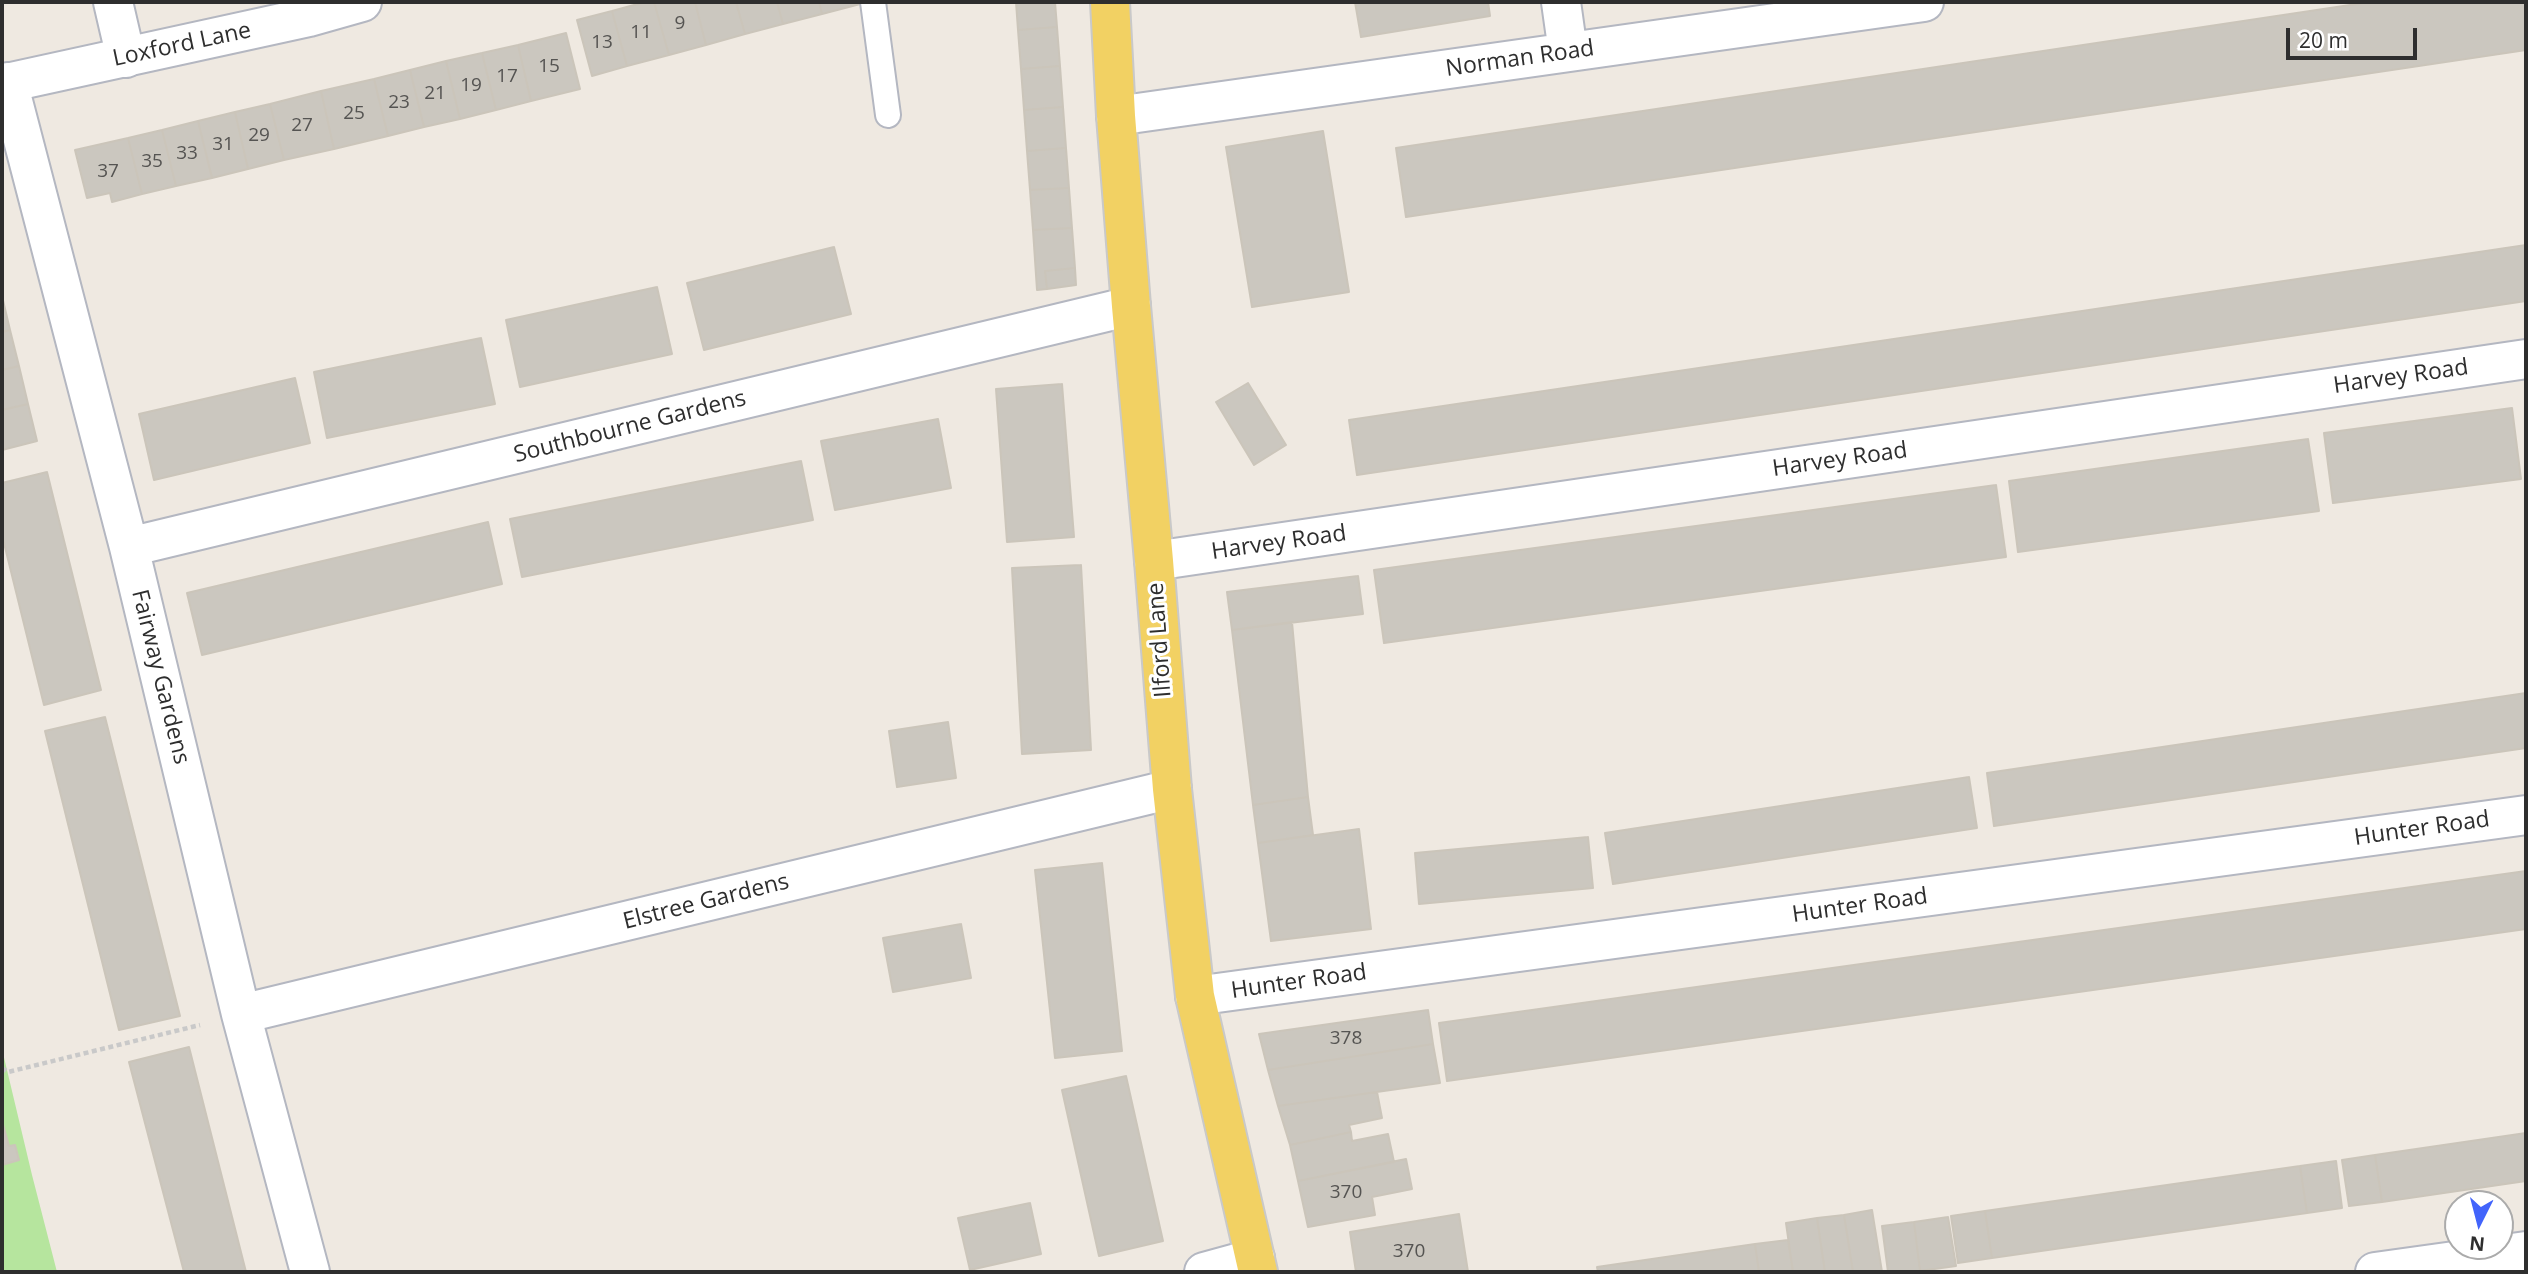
<!DOCTYPE html>
<html>
<head>
<meta charset="utf-8">
<style>
  body { margin:0 }
  #map { position:relative; width:2528px; height:1274px; overflow:hidden; background:#efe9e1; font-family:"Open Sans",sans-serif }
  canvas { display:block }
  .frame { position:absolute; inset:0; border:4px solid #2e2e2e; pointer-events:none }
  .north { position:absolute; left:2444px; top:1190px; width:70px; height:70px; box-sizing:border-box; background:#fff; border:2px solid #ababab; border-radius:50%; rotate:186deg; font-size:19px; font-weight:700; line-height:28px; text-align:center; color:#2e2e2e }
  .north::after { content:''; display:block; margin:auto; width:24px; height:32px; background:#4264fb; clip-path:polygon(50% 0,100% 100%,50% 72%,0 100%) }
  .scale { position:absolute; left:2286px; top:28px; width:131px; height:32px; box-sizing:border-box; border:4px solid #2e2e2e; border-top:0; padding-left:9px; font-size:21px; line-height:24px; white-space:nowrap; color:#2e2e2e; -webkit-text-stroke:5px #fff; paint-order:stroke }
</style>
</head>
<body>
<div id="map">
<canvas width="2528" height="1274"></canvas>
<div class="frame"></div>
<div class="north">N</div>
<div class="scale">20 m</div>
</div>
<script>
const c = document.querySelector('canvas').getContext('2d');
c.lineJoin = 'round';
function paint(path, color) { c.fillStyle = color; c.fill(path, 'evenodd'); }
const shape = rows => new Path2D(rows.map(r => 'M' + r).join(''));
function stroke(path, color, width, dash) { c.strokeStyle = color; c.lineWidth = width; c.lineCap = dash ? 'butt' : 'round'; c.setLineDash(dash || []); c.stroke(path); }
function label(font, color, halo, rows, align = 'center') {
  c.font = font + ' "Open Sans",sans-serif'; c.lineWidth = 6; c.setLineDash([]); c.textBaseline = 'middle'; c.strokeStyle = halo; c.fillStyle = color; for (const [text, x, y, turn = 0] of rows) {
    c.save(); c.translate(x, y); c.rotate((+turn || 0) * Math.PI / 180); c.textAlign = isNaN(turn) ? turn : align; if (halo) c.strokeText(text, 0, 0); c.fillText(text, 0, 0); c.restore();
  }
}
const green = shape([
  [2,1049,32,1175,57,1272,2,1272]
]);
const building = shape([
  [645,2,654,2,669,55,627,66,612,11,645,2],
  [654,2,695,2,706,45,669,55,654,2],
  [695,2,736,2,745,34,706,45,695,2],
  [736,2,777,2,783,24,745,34,736,2],
  [777,2,819,2,822,14,783,24,777,2],
  [819,2,864,2,864,3,822,14,819,2],
  [1016,2,1055,2,1057,27,1018,30,1016,2],
  [1355,2,1488,2,1490,16,1361,37,1355,2],
  [2370,2,2526,2,2526,50,1406,217,1396,148,2370,2],
  [612,11,627,66,592,76,577,20,612,11],
  [1057,27,1060,66,1021,69,1018,30,1057,27],
  [566,33,580,89,531,101,518,45,566,33],
  [518,45,531,101,496,110,482,53,518,45],
  [482,53,496,110,460,119,446,61,482,53],
  [446,61,460,119,424,127,410,70,446,61],
  [1060,66,1063,107,1024,110,1021,69,1060,66],
  [410,70,424,127,388,136,374,79,410,70],
  [374,79,388,136,334,149,321,91,374,79],
  [321,91,334,149,284,160,270,104,321,91],
  [270,104,284,160,248,169,235,112,270,104],
  [1063,107,1066,148,1027,151,1024,110,1063,107],
  [235,112,248,169,212,178,198,121,235,112],
  [198,121,212,178,176,186,162,130,198,121],
  [162,130,176,186,142,194,128,138,162,130],
  [1323,131,1349,292,1252,307,1226,147,1323,131],
  [128,138,142,194,112,202,110,193,87,198,75,150,128,138],
  [1066,148,1069,188,1030,190,1027,151,1066,148],
  [1069,188,1072,228,1033,230,1030,190,1069,188],
  [1072,228,1075,268,1045,271,1047,289,1037,290,1033,230,1072,228],
  [2526,245,2526,301,1357,475,1349,420,2526,245],
  [834,247,851,314,704,350,687,283,834,247],
  [1075,268,1076,285,1047,289,1045,271,1075,268],
  [657,287,672,354,520,387,506,320,657,287],
  [2,296,10,330,2,332,2,296],
  [10,330,19,366,2,370,2,332,10,330],
  [481,338,495,404,327,438,314,372,481,338],
  [19,366,28,404,2,410,2,370,19,366],
  [295,378,310,443,154,480,139,414,295,378],
  [1248,383,1286,445,1254,465,1216,402,1248,383],
  [1062,384,1074,537,1007,542,996,389,1062,384],
  [28,404,37,441,2,450,2,410,28,404],
  [2512,408,2521,479,2333,503,2324,433,2512,408],
  [938,419,951,488,835,510,821,441,938,419],
  [2308,439,2319,511,2018,552,2009,481,2308,439],
  [801,461,813,520,522,577,510,519,801,461],
  [47,472,101,690,44,705,2,535,2,483,47,472],
  [1996,485,2006,557,1384,643,1374,570,1996,485],
  [488,522,502,584,202,655,187,593,488,522],
  [1081,565,1091,750,1022,754,1012,568,1081,565],
  [1358,576,1363,614,1232,630,1227,592,1358,576],
  [1292,622,1308,797,1253,805,1232,630,1292,622],
  [2526,693,2526,748,1994,826,1987,773,2526,693],
  [105,717,180,1016,119,1030,45,731,105,717],
  [948,722,956,778,897,787,889,731,948,722],
  [1969,777,1977,828,1613,884,1605,833,1969,777],
  [1308,797,1313,835,1258,843,1253,805,1308,797],
  [1359,829,1371,929,1271,941,1258,843,1359,829],
  [1588,837,1593,888,1419,904,1415,853,1588,837],
  [1102,863,1122,1051,1055,1058,1035,870,1102,863],
  [2526,871,2526,929,1447,1081,1439,1023,2526,871],
  [961,924,971,978,893,992,883,938,961,924],
  [1428,1010,1433,1044,1268,1070,1259,1034,1428,1010],
  [1433,1044,1440,1083,1278,1106,1268,1070,1433,1044],
  [189,1047,246,1272,184,1272,129,1062,189,1047],
  [1126,1076,1163,1241,1099,1256,1062,1090,1126,1076],
  [1377,1092,1382,1118,1349,1125,1351,1132,1290,1145,1278,1106,1377,1092],
  [2,1121,9,1146,15,1145,19,1160,2,1165,2,1121],
  [1351,1132,1352,1141,1388,1134,1394,1162,1298,1181,1290,1145,1351,1132],
  [2526,1133,2526,1181,2382,1202,2375,1155,2526,1133],
  [2375,1155,2382,1202,2349,1206,2342,1160,2375,1155],
  [1406,1159,1412,1189,1372,1197,1375,1215,1308,1227,1298,1181,1406,1159],
  [2336,1161,2342,1208,2307,1213,2300,1166,2336,1161],
  [2300,1166,2307,1213,1992,1258,1985,1211,2300,1166],
  [1030,1203,1041,1254,970,1270,958,1218,1030,1203],
  [1872,1210,1882,1272,1853,1272,1844,1215,1872,1210],
  [1985,1211,1992,1258,1958,1263,1951,1216,1985,1211],
  [1459,1214,1468,1272,1356,1272,1350,1232,1459,1214],
  [1844,1215,1853,1272,1825,1272,1817,1218,1844,1215],
  [1948,1217,1956,1266,1920,1271,1914,1222,1948,1217],
  [1817,1218,1825,1272,1793,1272,1786,1223,1817,1218],
  [1914,1222,1920,1271,1888,1272,1882,1226,1914,1222],
  [1788,1240,1793,1272,1759,1272,1755,1244,1788,1240],
  [1755,1244,1759,1272,1598,1272,1597,1267,1755,1244]
]);
const path = shape([
  [2,1068,8,1072,200,1025]
]);
const service = shape([
  [873,2,888,115]
]);
const minor = shape([
  [113,2,126,58],
  [1561,2,1568,52],
  [8,82,129,547,241,1014,310,1272],
  [1116,116,1924,2],
  [129,547,1131,306],
  [1154,561,2526,359],
  [1195,996,2526,815],
  [241,1014,1172,789],
  [1204,1272,1255,1258],
  [2375,1272,2526,1251]
]);
const tertiary = shape([
  [2,84,309,17,362,2]
]);
const primary = shape([
  [1110,2,1116,116,1131,306,1154,561,1172,789,1195,996,1258,1272]
]);
const numberNames = [
  ["9",680,24],
  ["11",641,33],
  ["13",602,43],
  ["15",549,67],
  ["17",507,77],
  ["19",471,86],
  ["21",435,94],
  ["23",399,103],
  ["25",354,114],
  ["27",302,126],
  ["29",259,136],
  ["31",223,145],
  ["33",187,154],
  ["35",152,162],
  ["37",108,172],
  ["378",1346,1039],
  ["370",1346,1193],
  ["370",1409,1252]
];
const streetNames = [
  ["Loxford Lane",182,45,-12],
  ["Norman Road",1520,59,-8],
  ["Harvey Road",2401,377,-8],
  ["Southbourne Gardens",630,427,-14],
  ["Harvey Road",1840,460,-8],
  ["Harvey Road",1279,543,-8],
  ["Ilford Lane",1160,640,-94],
  ["Fairway Gardens",160,677,76],
  ["Hunter Road",2422,829,-8],
  ["Elstree Gardens",706,902,-14],
  ["Hunter Road",1860,906,-8],
  ["Hunter Road",1299,982,-8]
];
paint(green, '#b6e59e');
paint(building, '#cbc7bf');
stroke(building, '#cbc5ba', 2);
stroke(service, '#b4b7c1', 28);
stroke(minor, '#b4b7c1', 42);
stroke(tertiary, '#b4b7c1', 42);
stroke(primary, '#c9c9c9', 42);
stroke(path, '#c9c9c9', 4.5, [5, 3.5]);
stroke(service, '#fff', 24);
stroke(minor, '#fff', 38);
stroke(tertiary, '#fff', 38);
stroke(primary, '#f2d163', 38);
label('19px', '#555452', null, numberNames);
label('23px', '#2e2e2e', '#fff', streetNames);
</script>
</body>
</html>
